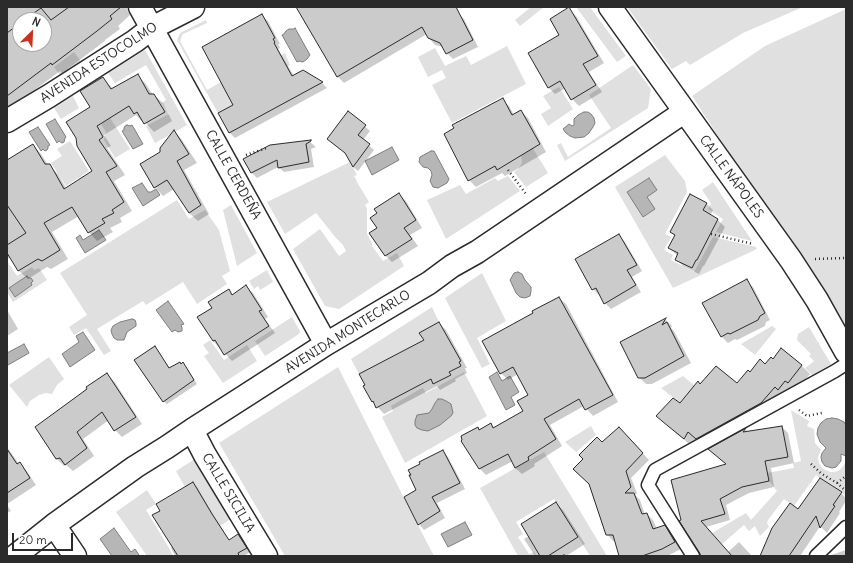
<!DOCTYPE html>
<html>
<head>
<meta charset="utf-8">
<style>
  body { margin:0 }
  #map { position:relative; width:853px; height:563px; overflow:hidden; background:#fff; font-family:Delius,sans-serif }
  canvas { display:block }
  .frame { position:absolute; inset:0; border:8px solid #2b2b2b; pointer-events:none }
  .north { position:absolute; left:12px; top:12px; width:40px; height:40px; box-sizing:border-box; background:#fff; border:1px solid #aaa; border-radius:50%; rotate:24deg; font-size:11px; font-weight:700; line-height:16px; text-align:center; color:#2b2b2b }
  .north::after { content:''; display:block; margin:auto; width:14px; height:18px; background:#c8321e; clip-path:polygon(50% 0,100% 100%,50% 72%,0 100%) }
  .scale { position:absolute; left:12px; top:533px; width:61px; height:18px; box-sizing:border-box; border:2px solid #2b2b2b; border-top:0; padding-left:5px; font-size:12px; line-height:14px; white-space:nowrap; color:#2b2b2b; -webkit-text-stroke:3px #fff; paint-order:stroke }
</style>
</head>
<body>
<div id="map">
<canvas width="853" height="563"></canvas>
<div class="frame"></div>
<div class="north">N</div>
<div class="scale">20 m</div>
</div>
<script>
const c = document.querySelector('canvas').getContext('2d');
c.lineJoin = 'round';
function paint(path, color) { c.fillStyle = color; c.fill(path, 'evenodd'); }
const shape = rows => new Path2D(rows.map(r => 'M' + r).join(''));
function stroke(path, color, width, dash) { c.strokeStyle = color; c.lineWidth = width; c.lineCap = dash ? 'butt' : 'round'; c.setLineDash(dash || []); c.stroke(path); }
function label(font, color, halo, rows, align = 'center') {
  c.font = font + ' Delius,sans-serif'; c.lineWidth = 3; c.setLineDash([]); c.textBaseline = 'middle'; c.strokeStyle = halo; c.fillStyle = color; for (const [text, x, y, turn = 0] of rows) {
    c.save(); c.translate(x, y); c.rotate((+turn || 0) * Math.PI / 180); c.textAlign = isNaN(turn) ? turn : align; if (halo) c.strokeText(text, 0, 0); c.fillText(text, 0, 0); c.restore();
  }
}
const green = shape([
  [531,7,544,7,520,26,515,20],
  [576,7,590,7,626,56,617,62],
  [627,7,803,7,743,33,690,65,686,61,672,69],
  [846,9,846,337,822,296,692,96,765,46],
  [206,20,207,23,183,34,180,41,207,90,221,82,252,71,285,53,290,65,277,72,233,105,218,113,177,40,180,33],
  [507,46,526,84,452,123,432,85,446,78,442,70,428,77,418,57,435,48,445,66,466,56,471,65],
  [145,50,187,125,155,143,146,126,169,114,162,103,166,100,146,65,115,83,108,73],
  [74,52,83,64,61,77,54,67],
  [633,65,651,89,648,108,565,161,557,145,561,143,568,157,611,128,589,95],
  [559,87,573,109,548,126,541,114,551,108,543,96],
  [73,96,79,108,61,119,54,108],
  [110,118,130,149,115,158,104,140,106,132,101,124],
  [70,141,89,171,66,186,51,163,62,156,57,149],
  [532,147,548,173,526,187,514,172,518,169,522,163,521,154],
  [665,155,685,181,687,192,665,234,671,237,664,250,673,255,671,260,694,272,713,237,756,247,757,249,673,288,615,187],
  [350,162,357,175,354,176,357,181,357,182,369,202,365,205,367,209,367,234,372,243,372,246,383,261,397,253,404,266,339,309,325,306,293,249,320,229,339,256,346,251,343,245,336,238,316,213,285,234,267,202],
  [508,176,520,191,446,239,427,200,460,185,466,194,495,178,498,181],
  [713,182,752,241,716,232,723,219,708,209,711,203,702,190],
  [177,200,189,219,205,210,219,230,230,271,222,276,227,284,197,304,183,282,146,305,143,301,97,329,111,351,104,355,86,328,74,335,69,327,87,315,60,273,81,260],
  [231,205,257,253,237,266,223,210],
  [7,261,17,276,32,267,34,270,39,268,47,280,13,302,7,292],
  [267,270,273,282,260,290,258,286,254,289,249,281],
  [482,273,506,321,477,338,490,364,482,368,445,298],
  [432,307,439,322,419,333,426,345,370,369,359,374,351,359],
  [292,317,300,331,299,334,265,356,255,341],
  [772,326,776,329,755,355,741,344],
  [809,327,831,364,812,375,805,368,814,361,809,356,811,354,797,340,798,334],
  [210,340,224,360,247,345,257,361,223,383,204,356,209,353,203,345],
  [49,357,64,379,57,385,52,394,46,393,39,395,30,401,27,407,9,385],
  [338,367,410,510,434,556,285,556,219,443],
  [464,372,487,416,405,463,382,417,393,411,391,406,420,389,423,388,426,393],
  [683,376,695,386,680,403,661,388],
  [791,410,809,421,807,426,814,429,815,443,821,450,818,457,819,463,823,469,831,472,839,471,844,465,846,460,846,497,842,492,816,475,794,506,784,499,768,520,767,523,769,527,760,536,755,526,749,531,744,525,722,544,712,533,746,513,751,520,777,491,769,481,767,473,794,468,793,463,801,461],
  [591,426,596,435,576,452,565,442],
  [544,452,571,496,607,556,590,556,554,499,516,522,523,534,518,537,529,554,534,552,536,556,518,556,480,488],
  [198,457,234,517,220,526,193,482,185,487,176,471],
  [147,490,156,504,146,510,169,548,173,556,147,556,116,512]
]);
const water = shape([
  [295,28,310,55,307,59,303,62,299,61,297,62,282,35,284,34,286,31,289,29,294,29,295,28],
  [584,112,588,112,591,114,594,118,595,123,593,127,589,133,584,137,575,138,570,136,566,133,563,129,569,124,572,126,574,125,574,119,578,115,584,112],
  [55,119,66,137,65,138,64,142,62,143,59,141,57,143,46,124,55,119],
  [127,125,130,126,132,125,143,144,133,149,122,131,124,130,124,128,125,126,127,125],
  [38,127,50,145,48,146,48,148,47,150,45,151,43,149,41,151,29,132,38,127],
  [392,147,399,160,372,175,365,161,392,147],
  [431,151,434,151,449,179,447,183,438,188,433,187,430,181,432,175,431,171,428,168,423,167,419,162,420,157,431,151],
  [649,178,657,190,647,197,655,209,643,217,627,192,649,178],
  [142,183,148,192,151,192,156,189,160,195,143,206,132,188,142,183],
  [99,230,106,240,85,253,76,238,80,235,83,240,99,230],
  [518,272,522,274,525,280,531,287,531,291,530,296,525,298,520,297,516,293,510,280,514,273,518,272],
  [27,276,28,278,31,278,33,281,31,283,32,285,15,297,9,288,27,276],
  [168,301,184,324,181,325,182,328,182,331,178,332,175,330,172,332,156,310,168,301],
  [132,319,135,320,136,323,136,326,127,332,124,340,117,340,114,338,112,334,111,330,113,326,120,322,132,319],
  [83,332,95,350,70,367,62,354,79,342,76,336,83,332],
  [24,344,29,353,8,365,7,364,7,353,24,344],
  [497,372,502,381,510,376,519,392,511,397,515,405,506,410,489,377,497,372],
  [438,399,442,399,446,401,451,404,453,413,451,416,440,425,428,431,422,430,417,428,415,425,415,421,417,415,429,413,432,409,435,403,438,399],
  [832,418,838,419,844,422,846,425,846,456,841,454,841,461,836,467,832,468,825,466,822,462,821,457,822,453,826,448,820,442,817,434,818,428,821,423,826,419,832,418],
  [465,522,472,535,448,547,441,534,465,522],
  [114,528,131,552,135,549,139,555,137,556,112,556,100,539,114,528]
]);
const shadow = shape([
  [7,7,126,7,130,15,118,26,120,29,105,40,105,41,62,73,60,71,12,107,9,105,7,107],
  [20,20,44,20,44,44,20,44],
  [297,7,452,7,464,19,478,47,453,59,447,53,444,47,435,45,429,38,427,34,344,83,337,76],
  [569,9,576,16,604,63,589,72,602,92,579,106,572,99,566,88,555,94,548,87,560,35],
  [262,16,268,21,280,44,278,44,280,48,278,49,294,76,303,71,322,83,327,88,235,138,229,132],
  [137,75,146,84,153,95,154,95,163,103,172,121,154,132,144,121,143,122,136,115,104,135,111,146,107,148,125,175,114,181,132,211,120,218,122,222,110,228,113,232,97,241,89,232,79,216,52,232,68,259,51,269,47,267,28,279,19,271,11,257,7,259,7,159,8,160,33,145,41,154,48,165,58,174,66,188,93,172,92,107,103,78,113,89],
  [502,99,509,106,514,115,521,111,528,118,546,152,505,176,502,173,476,187,469,180],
  [349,112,370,131,363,140,374,150,358,171,353,167,347,154],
  [174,131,182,140,197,163,184,170,209,214,198,221,189,213,174,189,163,196,155,187],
  [310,142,316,147,311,149,314,167,284,172,278,167,257,178,252,173,270,146],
  [399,194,406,201,422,228,410,235,418,246,392,262,386,256,378,228],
  [706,203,713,210,710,216,718,220,725,227,704,266,703,266,699,274,683,266,676,259,678,256,669,248,676,236,671,232],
  [619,235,625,242,642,271,632,277,641,292,611,309,605,303,601,295,599,295,593,289],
  [746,281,753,287,770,320,766,322,765,326,737,340,735,339,728,343,722,337],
  [246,287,253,293,268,317,265,319,275,333,232,361,213,341,213,308,228,291,233,295],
  [559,298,566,304,618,402,593,416,584,406,550,425,562,446,534,464,535,466,522,474,515,468,513,461,486,475,479,468,479,430,491,425,495,428,524,412,529,395,518,374,508,380,501,373,534,314],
  [7,310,18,329,7,336],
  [666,320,672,326,671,328,674,331,691,363,652,384,646,384,639,377,621,343],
  [439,323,446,330,467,368,465,368,467,373,455,379,456,381,440,390,437,386,384,414,372,401],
  [782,349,802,366,810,374,796,391,705,446,697,440,692,446,677,434,666,424,680,405,699,383,700,384,737,385,750,373,773,360],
  [158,351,170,369,183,364,186,367,197,384,167,404,163,401],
  [107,375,114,381,142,424,122,437,115,430,109,420,83,439,94,456,73,471,66,465,64,466,57,459],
  [782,427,788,433,794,463,771,468,774,487,749,493,726,505,730,520,706,527,728,552,739,542,752,556,702,556,692,539,727,464,710,449,746,430,749,432],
  [625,434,649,460,631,478,637,493,635,495,640,500,645,515,647,514,653,520,657,529,664,526,671,533,681,549,667,556,620,556,616,541,613,541,607,534,602,443],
  [7,447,19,464,20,464,26,470,36,485,7,504],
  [443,451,448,457,465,489,437,503,445,518,424,530,419,524,417,490],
  [193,483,197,487,216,519,229,540,238,535,242,540,250,552,244,556,175,556,171,548,173,546,162,511],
  [841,493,846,498,846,501,839,512,840,513,827,533,821,527,821,525,800,556,761,556,798,510],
  [556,503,563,510,585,544,566,556,535,556,524,539,529,536],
  [7,505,11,511,7,513],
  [846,550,846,556,831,556,831,555]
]);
const building = shape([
  [69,7,121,7,110,16,112,19,97,31,52,65,51,63,7,96,7,33,20,23,20,44,44,44,44,20,24,20,41,8,51,20,69,7],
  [296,7,456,7,473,40,446,54,440,43,428,38,422,27,337,77,296,7],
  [569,7,598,56,583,64,596,85,571,100,560,81,548,88,528,53,559,35,550,19,569,7],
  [262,14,275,38,273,39,275,42,274,43,292,76,303,70,323,82,229,133,218,113,233,105,202,47,262,14],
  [138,74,149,94,154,94,165,112,144,124,137,112,134,114,129,106,97,126,103,137,99,140,117,166,106,172,124,202,112,210,114,213,102,219,105,223,88,233,72,207,44,223,60,250,42,261,38,259,18,271,7,253,7,245,26,233,7,205,7,160,33,144,45,164,50,164,64,189,92,171,77,146,76,138,66,122,90,107,80,91,103,77,111,89,138,74],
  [503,98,512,115,521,110,540,144,497,170,495,166,468,181,444,134,454,128,452,125,503,98],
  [348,111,366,125,358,135,370,144,353,167,345,153,327,139,348,111],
  [174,130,189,154,177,161,201,205,189,213,167,180,154,188,140,164,160,152,160,148,174,130],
  [311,140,311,141,306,144,309,162,278,168,277,160,251,173,243,159,270,145,311,140],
  [399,193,416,220,404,228,412,239,385,256,369,233,377,228,370,218,377,213,374,209,399,193],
  [690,194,707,203,703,210,718,219,697,260,696,260,692,268,675,260,678,253,668,248,675,235,670,232,690,194],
  [619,234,637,265,627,270,636,285,604,304,596,288,592,290,575,259,619,234],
  [747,279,765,313,760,316,758,320,730,334,728,333,721,337,702,303,747,279],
  [246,285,262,310,259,311,269,326,224,355,215,340,213,341,197,317,212,308,208,302,229,289,232,295,246,285],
  [559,297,613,395,585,410,579,399,544,419,556,439,528,457,529,460,515,468,508,454,479,469,461,441,462,440,461,436,478,427,479,430,491,423,493,428,523,411,517,401,528,395,513,367,500,374,482,341,533,313,532,311,559,297],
  [666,318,662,325,667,322,684,356,645,378,638,378,620,342,666,318],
  [439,322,461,361,459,362,461,366,449,372,451,375,433,384,431,379,376,408,373,401,372,402,363,386,365,385,359,374,424,340,419,333,439,322],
  [155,346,169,368,180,362,181,364,183,362,194,380,163,402,134,360,155,346],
  [781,348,802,365,788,383,785,381,778,390,775,387,761,403,696,439,688,432,684,439,668,426,656,416,673,398,680,403,698,381,700,384,716,366,737,383,748,370,750,372,760,359,765,364,771,357,773,359,781,348],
  [107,373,136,417,114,431,102,412,77,432,87,448,65,465,60,458,56,459,35,427,87,389,86,387,107,373],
  [782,426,788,457,765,461,769,481,742,487,720,499,725,514,701,521,732,556,701,556,699,552,679,521,681,520,671,480,726,464,708,449,746,428,743,432,782,426],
  [619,427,643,453,626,471,631,487,625,493,634,493,642,514,647,513,653,529,665,525,675,542,662,549,642,556,619,556,613,535,606,535,589,484,573,469,583,459,579,455,597,437,602,442,619,427],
  [7,449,17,464,20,462,30,478,7,493,7,449],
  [443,450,460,483,432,497,440,511,418,525,404,497,416,490,409,475,411,475,408,470,420,464,419,462,443,450],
  [820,478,842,492,833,505,835,506,820,528,816,516,789,556,760,556,772,528,790,503,798,509,820,478],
  [193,482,212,514,229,540,238,534,247,548,238,553,239,556,178,556,152,515,160,511,156,504,193,482],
  [556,502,578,537,548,556,540,556,521,524,556,502]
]);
const path = shape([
  [246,155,267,148],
  [508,170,526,194],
  [711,234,753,244],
  [815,259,846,258],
  [799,410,807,416,822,413],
  [811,464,822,474,837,483,846,491],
  [837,483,846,476],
  [563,555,564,556]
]);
const service = shape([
  [693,556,648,485,655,470,835,371,846,364],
  [816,556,846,527]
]);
const minor = shape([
  [140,7,326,344],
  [610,7,791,260,817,300,846,352],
  [7,121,49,96,99,64,135,41,152,28,193,7],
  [192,430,205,455,266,556],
  [54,525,75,556],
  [15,556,54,525,135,467,167,447,192,430,242,398,326,344,429,283,452,266,477,252,684,112]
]);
const streetNames = [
  ["AVENIDA ESTOCOLMO",99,63,-33],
  ["CALLE CERDEÑA",233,175,61],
  ["CALLE NÁPOLES",731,177,54],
  ["AVENIDA MONTECARLO",348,332,-32],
  ["CALLE SICILIA",228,493,59]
];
paint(green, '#e0e0e0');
paint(water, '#b6b6b6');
stroke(water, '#7e7e7e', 1);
paint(shadow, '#0003');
paint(building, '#cbcbcb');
stroke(building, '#2b2b2b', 1);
stroke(service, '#2b2b2b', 15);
stroke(minor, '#2b2b2b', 25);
stroke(path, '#2b2b2b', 2.5, [1, 3]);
stroke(service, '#fff', 12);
stroke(minor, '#fff', 22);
label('13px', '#2b2b2b', '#fff', streetNames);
</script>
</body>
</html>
